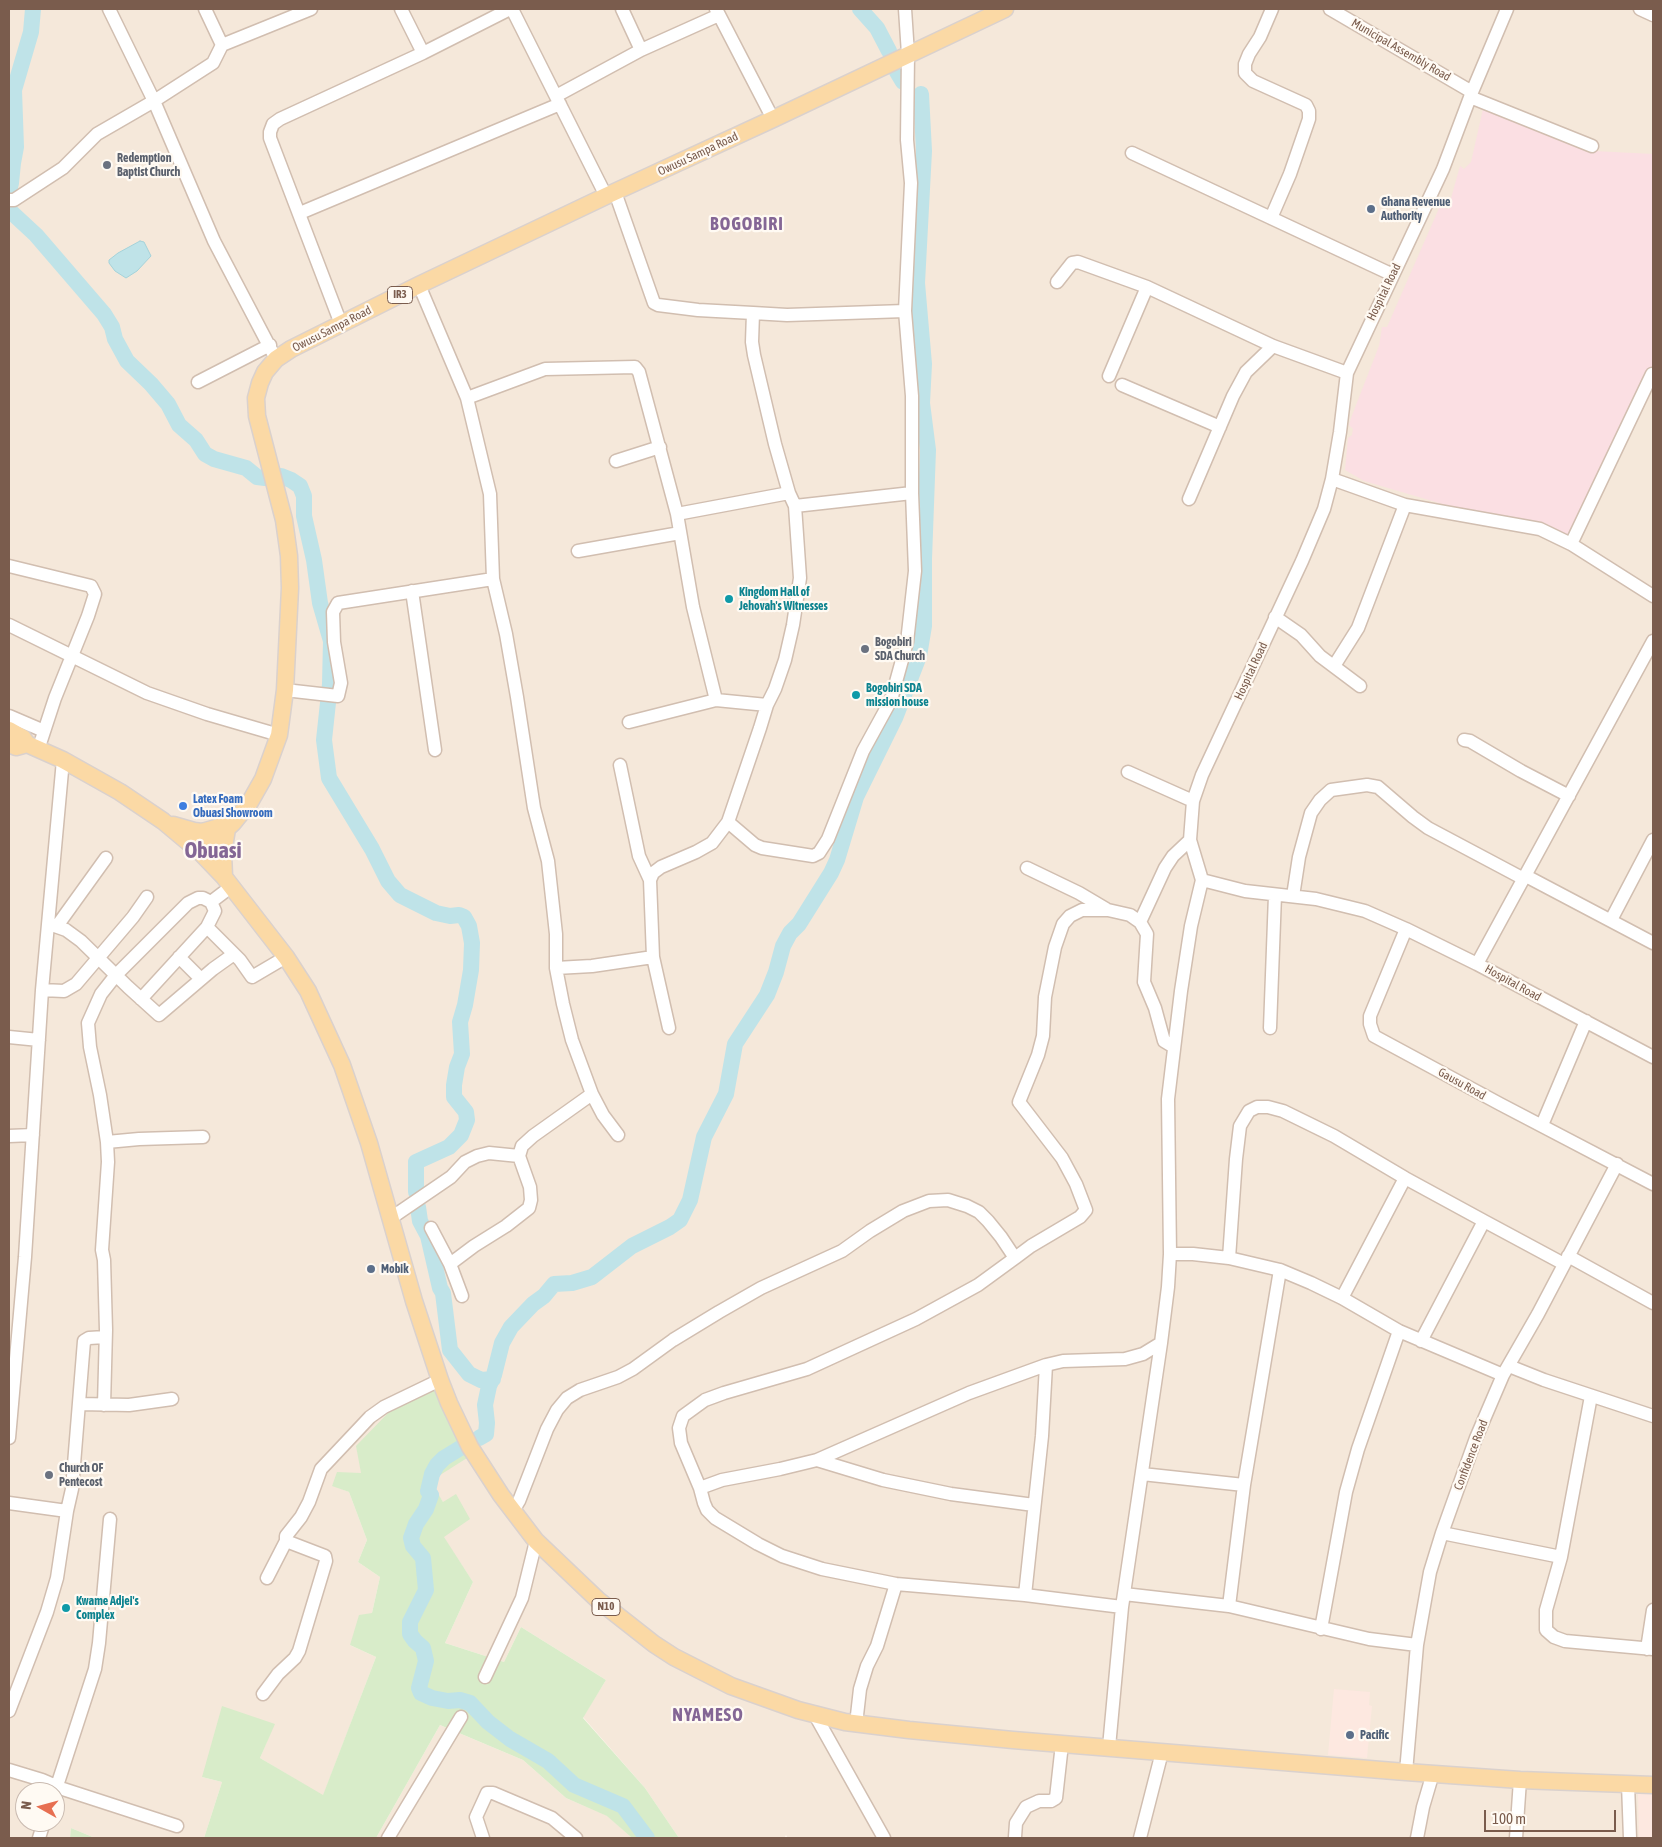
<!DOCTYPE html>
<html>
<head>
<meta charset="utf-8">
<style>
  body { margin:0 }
  #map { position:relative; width:1662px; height:1847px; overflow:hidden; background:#fdf6ec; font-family:"Asap Condensed",sans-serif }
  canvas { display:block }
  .frame { position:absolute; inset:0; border:10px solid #7a5c4d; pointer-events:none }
  .north { position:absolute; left:15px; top:1782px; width:50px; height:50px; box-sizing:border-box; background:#fffaf3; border:1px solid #cabbb1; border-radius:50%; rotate:277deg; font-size:14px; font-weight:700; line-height:20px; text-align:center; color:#7a5c4d }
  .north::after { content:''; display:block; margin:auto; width:18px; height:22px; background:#e76f51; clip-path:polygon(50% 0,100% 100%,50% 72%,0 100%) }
  .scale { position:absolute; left:1484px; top:1810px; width:132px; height:22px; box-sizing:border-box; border:2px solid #7a5c4d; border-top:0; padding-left:6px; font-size:15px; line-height:18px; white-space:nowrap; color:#7a5c4d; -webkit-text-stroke:4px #fffaf3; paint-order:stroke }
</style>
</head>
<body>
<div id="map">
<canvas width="1662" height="1847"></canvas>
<div class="frame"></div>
<div class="north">N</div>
<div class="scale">100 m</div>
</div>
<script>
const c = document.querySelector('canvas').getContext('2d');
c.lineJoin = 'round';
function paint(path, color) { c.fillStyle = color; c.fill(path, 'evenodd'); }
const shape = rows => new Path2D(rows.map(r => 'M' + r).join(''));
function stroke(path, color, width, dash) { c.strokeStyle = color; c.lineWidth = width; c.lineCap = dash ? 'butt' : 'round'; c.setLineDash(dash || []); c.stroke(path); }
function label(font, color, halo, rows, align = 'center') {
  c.font = font + ' "Asap Condensed",sans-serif'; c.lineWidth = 4.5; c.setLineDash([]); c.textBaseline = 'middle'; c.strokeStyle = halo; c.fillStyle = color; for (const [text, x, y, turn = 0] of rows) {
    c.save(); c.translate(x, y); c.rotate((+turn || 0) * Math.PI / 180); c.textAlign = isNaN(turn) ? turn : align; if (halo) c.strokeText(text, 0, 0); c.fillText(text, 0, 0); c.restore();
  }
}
const residential = shape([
  [9,9,1653,9,1653,1838,788,1838,786,1835,784,1838,679,1838,645,1788,583,1717,606,1680,521,1627,504,1662,445,1643,473,1582,443,1537,443,1502,435,1490,437,1477,361,1473,332,1485,349,1492,367,1540,358,1562,380,1577,372,1613,350,1645,376,1657,323,1796,260,1758,274,1724,202,1777,222,1782,204,1838,95,1838,71,1828,70,1838,9,1838],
  [25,1792,55,1792,55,1822,25,1822],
  [440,1725,523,1760,566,1798,608,1816,632,1838,376,1838]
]);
const commercial = shape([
  [1334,1689,1370,1692,1369,1705,1372,1706,1367,1758,1328,1755],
  [1638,1793,1653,1793,1653,1838,1639,1838]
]);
const medical = shape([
  [1483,109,1594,151,1653,154,1653,365,1571,538,1470,512,1364,481,1345,470,1348,438,1352,435,1353,429,1349,425,1351,418,1379,346,1382,327,1387,327,1440,206,1448,209,1460,166,1464,169,1471,162]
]);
const green = shape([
  [437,1389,467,1458,437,1477,436,1490,443,1502,456,1494,470,1519,444,1537,473,1582,445,1643,504,1662,521,1627,606,1680,583,1718,645,1788,679,1838,632,1838,607,1816,566,1798,523,1760,440,1725,376,1838,204,1838,222,1782,202,1777,222,1706,275,1724,260,1758,323,1795,376,1657,350,1645,359,1615,372,1613,380,1577,358,1562,367,1540,349,1492,332,1486,337,1472,361,1473,356,1446,391,1410],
  [71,1828,95,1838,70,1838]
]);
const water = shape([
  [140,241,144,242,151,256,137,271,126,278,115,271,109,263,109,260,118,253,140,241]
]);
const river = shape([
  [860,9,877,28,889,51],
  [897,72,903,82],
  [9,191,11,183,13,163,16,147,14,90,31,32,33,9],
  [9,210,36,235,104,314,112,327,115,339,127,361,151,384,168,404,179,425,196,440,205,454,214,459,246,468,257,477,265,478],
  [281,476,291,480,300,486,304,496,304,516,314,560,320,603,331,641,330,684,324,740,329,778,372,849,388,881,400,895,436,913,450,916,459,915,464,917,469,926,472,943,471,970,465,1005,460,1022,462,1054,457,1067,454,1085,454,1097,466,1112,467,1120,461,1135,449,1147,416,1162,416,1192],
  [418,1207,420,1221,428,1236,440,1288,443,1293,450,1350,469,1374,481,1380,493,1379],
  [479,1438,486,1434,487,1423,485,1405,489,1386,494,1375,502,1343,511,1327,533,1304,544,1296,554,1284,572,1283,592,1277,632,1246,670,1227,680,1220,690,1200,704,1137,726,1094,735,1044,767,995,776,972,783,946,790,933,799,924,831,873,837,860,856,797,895,718,919,656,924,626,924,559,928,450,922,403,924,364,917,283,924,151,921,94],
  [462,1447,444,1458,437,1465,432,1474,428,1491,431,1495,426,1509,416,1524,411,1538,413,1546,423,1558,426,1590,410,1622,410,1634,415,1641,423,1648,426,1661,419,1688,421,1693,432,1698,448,1701,460,1700,470,1703,488,1722,510,1739,548,1761,574,1785,623,1806,647,1838]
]);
const minor = shape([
  [109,9,154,101,214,241,276,359],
  [205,9,222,45],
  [401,9,423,53],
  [512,9,606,196],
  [716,9,773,119],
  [1330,9,1472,92],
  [1640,9,1653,15],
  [641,50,719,15],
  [556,96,641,50,622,9],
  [1470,97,1592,146],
  [1132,153,1393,275],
  [615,192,654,303,658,305,698,310,753,313],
  [9,200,14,200,63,168,97,134,154,101,213,63,222,45,311,9],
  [300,213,560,104],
  [1271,218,1290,174,1309,119,1309,111,1306,105,1253,81,1245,73,1245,64,1249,54,1260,37,1272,9],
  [1057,282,1072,263,1078,262,1147,287,1273,346,1347,373],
  [419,285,467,398,490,494,493,579,506,634,517,697,534,808,548,861,556,934,556,968,563,1004,572,1040,592,1094,603,1115,618,1135],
  [341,324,270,138,270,132,273,124,280,119,423,53,510,9],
  [1109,376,1147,287],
  [198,382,270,345],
  [1122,385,1220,427],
  [467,398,545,369,635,367,639,372,677,514,693,607,716,700,767,705,775,689,785,660,793,625,800,578,795,506,789,493,775,444,754,355,752,342,753,313,787,315,905,311],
  [616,461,660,447],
  [1332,479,1405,505,1540,529,1571,544,1653,596],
  [1189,499,1233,396,1246,372,1273,346],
  [795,506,912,493],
  [677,514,789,493],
  [1571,544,1652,374],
  [578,551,680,533],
  [9,566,91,586,95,594,88,616,55,698,38,750],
  [412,591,435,750],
  [1275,617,1301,635,1320,656,1360,686],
  [9,625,147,693,207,714,279,735],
  [1334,666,1358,628,1405,505],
  [285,690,338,696,341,683,334,642,333,612,338,603,493,579],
  [767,705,760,728,728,822,755,845,762,848,813,856,819,853,828,839,863,751,891,700,907,642,915,571,912,493,912,396,905,311,911,183,907,140,908,54,905,9],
  [9,716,44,731],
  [629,722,716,700],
  [1464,740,1470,741,1521,771,1569,796],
  [620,765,639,856,650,880],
  [1128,772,1193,801],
  [1027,868,1079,893,1106,909],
  [1526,876,1653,943],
  [1202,880,1190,840,1193,801,1202,775,1302,561,1324,509,1332,479,1340,432,1347,373,1443,169,1472,92,1507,9],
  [1202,880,1245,891,1316,899,1365,911,1406,929,1477,964,1653,1057],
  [1293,896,1299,857,1311,813,1320,800,1331,790,1367,785,1378,787,1413,817,1428,828,1524,879],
  [1611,920,1653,840],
  [1140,922,1165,868,1173,856,1190,840],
  [49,924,66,930,81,941,128,987,159,1015,213,969,234,954],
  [57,926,106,858],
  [207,927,240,960,252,977,286,957],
  [1406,929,1370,1016,1370,1024,1374,1036,1500,1104,1653,1184],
  [179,957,201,979],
  [1477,964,1653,641],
  [556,968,592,966,653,957],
  [42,990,64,991,76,984,133,917,147,897],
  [141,999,207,927,215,911,211,902],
  [669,1028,653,957,650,880,653,873,661,867,696,852,712,843,728,822],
  [1270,1028,1275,895],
  [9,1037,39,1040],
  [1542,1125,1586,1021],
  [9,1136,33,1135],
  [107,1142,139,1139,203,1137],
  [391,1218,451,1177,465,1162,477,1156,489,1153,519,1156],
  [1484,1221,1564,1264],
  [431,1228,450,1264,462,1296],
  [1170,1254,1193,1254,1229,1258,1280,1270,1311,1283,1342,1298,1399,1331,1503,1375],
  [1568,1256,1653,1303],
  [1015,1258,1031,1246,1080,1217,1086,1210,1076,1184,1062,1158,1019,1102,1038,1055,1043,1036,1045,997,1055,947,1063,924,1070,916,1082,910,1108,910,1130,915,1140,922,1147,934,1144,982,1155,1008,1164,1041,1174,1047],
  [1229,1258,1236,1159,1240,1126,1249,1111,1257,1107,1268,1107,1283,1111,1334,1136,1405,1178,1484,1221,1421,1341],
  [450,1264,474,1246,506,1226,529,1208,531,1200,530,1187,519,1156,522,1146,533,1136,592,1094],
  [1342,1298,1405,1178],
  [1046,1365,969,1393,817,1460,780,1469,722,1480,700,1488,704,1503,707,1510,715,1518,758,1544,782,1556,822,1569,896,1584,1025,1595,1122,1607],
  [1509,1366,1544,1380,1653,1416],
  [1591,1396,1561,1557,1546,1610,1546,1630,1554,1637,1565,1641,1653,1649],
  [80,1404,129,1405,172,1399],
  [104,1405,106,1330,104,1260,102,1250,108,1162,107,1142,100,1095,90,1047,88,1023,101,994,116,975,188,903,198,898,203,898,211,902,232,886],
  [9,1438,25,1257,42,990,63,760],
  [817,1460,883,1480,951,1494,1034,1505],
  [1142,1474,1244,1485],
  [9,1503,67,1511],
  [513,1511,519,1501,547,1429,557,1410,567,1398,580,1390,618,1377,633,1369,673,1340,719,1312,761,1288,842,1251,870,1231,903,1211,929,1201,948,1200,967,1206,979,1212,988,1221,1001,1237,1015,1258,978,1285,916,1319,807,1369,724,1393,705,1400,683,1416,679,1428,681,1443,700,1488],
  [1442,1533,1561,1557],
  [267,1578,286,1541,286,1536,301,1517,309,1502,321,1469,370,1417,384,1407,440,1380],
  [1124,1594,1229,1606,1369,1639,1417,1645],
  [1025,1595,1042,1436,1046,1365,1063,1361,1125,1359,1143,1354,1161,1343],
  [1229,1606,1244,1485,1280,1270],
  [1321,1629,1346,1492,1358,1449,1399,1331],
  [1647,1649,1653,1610],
  [485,1677,522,1598,536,1541],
  [263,1694,278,1674,295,1658,299,1651,326,1561,325,1556,286,1541],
  [9,1711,47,1612,57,1578,67,1511,72,1489,84,1341,89,1338,105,1337],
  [815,1715,884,1838],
  [856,1724,860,1689,867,1666,877,1646,896,1584],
  [1109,1747,1122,1607,1161,1343,1168,1287,1170,1254,1168,1099,1181,991,1191,926,1202,880],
  [9,1770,42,1780,63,1789,177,1826],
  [1406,1772,1417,1645,1430,1572,1442,1533,1476,1438,1503,1375,1538,1314,1617,1164],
  [1628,1784,1630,1838],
  [55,1792,95,1669,99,1643,110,1519],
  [1015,1837,1016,1823,1026,1807,1039,1801,1051,1801,1056,1798,1062,1744],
  [39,1838,44,1822],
  [388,1838,461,1717],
  [483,1838,476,1817,487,1793,493,1793,552,1818,576,1838],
  [1140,1838,1162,1752],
  [1417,1838,1423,1807,1433,1773],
  [1516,1838,1520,1780]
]);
const major = shape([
  [9,730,23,738,27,744,63,760,120,792,163,821,200,852,224,877,286,957,308,991,342,1065,369,1143,414,1301,440,1380,449,1403,470,1447,501,1495,536,1541,598,1600,654,1644,674,1657,731,1686,798,1710,845,1722,909,1730,1013,1740,1406,1772,1520,1780,1653,1785],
  [9,744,16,747,27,744],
  [173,825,194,831,202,832,226,825],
  [200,852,233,823,250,802,263,779,279,735,285,690,290,588,289,556,284,520,257,416,256,398,260,383,265,372,276,359,291,349,419,285,606,196,773,119,1005,9],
  [224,877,223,853,227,829]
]);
const markers = [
  [107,165,5,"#6b7280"],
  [1371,209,5,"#5c6f8a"],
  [729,599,5,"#0f9aa8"],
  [865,649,5,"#6b7280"],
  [856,695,5,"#0f9aa8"],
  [183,806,5,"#3f7fe0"],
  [371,1269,5,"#5c6f8a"],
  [49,1475,5,"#6b7280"],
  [66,1608,5,"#0f9aa8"],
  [1350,1735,5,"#5c6f8a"]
];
const shields = [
  [400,295,25],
  [606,1607,28]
];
const shieldNames = [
  ["IR3",400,295],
  ["N10",606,1607]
];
const streetNames = [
  ["Municipal Assembly Road",1401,50,30],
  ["Owusu Sampa Road",698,154,-25],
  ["Hospital Road",1384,292,-64],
  ["Owusu Sampa Road",332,329,-27],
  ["Hospital Road",1251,671,-65],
  ["Hospital Road",1513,983,29],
  ["Gausu Road",1462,1084,29],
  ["Confidence Road",1471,1455,-69]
];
const worshipNames = [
  ["Redemption",117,158],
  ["Baptist Church",117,172],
  ["Bogobiri",875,642],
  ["SDA Church",875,656],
  ["Church OF",59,1468],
  ["Pentecost",59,1482]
];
const serviceNames = [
  ["Ghana Revenue",1381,202],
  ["Authority",1381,216],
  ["Mobik",381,1269],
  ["Pacific",1360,1735]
];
const cultureNames = [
  ["Kingdom Hall of",739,592],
  ["Jehovah's Witnesses",739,606],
  ["Bogobiri SDA",866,688],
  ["mission house",866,702],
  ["Kwame Adjei's",76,1601],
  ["Complex",76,1615]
];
const shopNames = [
  ["Latex Foam",193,799],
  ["Obuasi Showroom",193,813]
];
const districtNames = [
  ["BOGOBIRI",747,224],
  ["NYAMESO",708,1715]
];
const townNames = [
  ["Obuasi",213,851]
];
paint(residential, '#f5e8da');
paint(commercial, '#fde8e0');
paint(medical, '#fbdfe3');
paint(green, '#d8ecc9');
paint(water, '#bfe3e8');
stroke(water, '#a5d3da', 1);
stroke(river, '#bfe3e8', 16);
stroke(minor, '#d1beb0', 15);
stroke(major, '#dad1cd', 19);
stroke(minor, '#fff', 12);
stroke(major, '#fbd9a5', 16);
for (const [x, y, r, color] of markers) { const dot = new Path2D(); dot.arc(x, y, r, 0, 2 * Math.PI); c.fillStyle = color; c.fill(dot); stroke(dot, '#fffaf3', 2); }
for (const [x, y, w] of shields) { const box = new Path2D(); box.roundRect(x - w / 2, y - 8.5, w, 17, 4); c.fillStyle = '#fffaf3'; c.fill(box); stroke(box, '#7a5c4d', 1); }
label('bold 11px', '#7a5c4d', null, shieldNames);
label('12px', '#7a5c4d', '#fffaf3', streetNames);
label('bold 12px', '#5b616d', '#fffaf3', worshipNames, 'left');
label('bold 12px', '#4e5e75', '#fffaf3', serviceNames, 'left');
label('bold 12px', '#0d838f', '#fffaf3', cultureNames, 'left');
label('bold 12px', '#366cbe', '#fffaf3', shopNames, 'left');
c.letterSpacing = '1px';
label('bold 18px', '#846695', '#fffaf3', districtNames);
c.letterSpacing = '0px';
label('bold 22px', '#846695', '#fffaf3', townNames);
</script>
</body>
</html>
